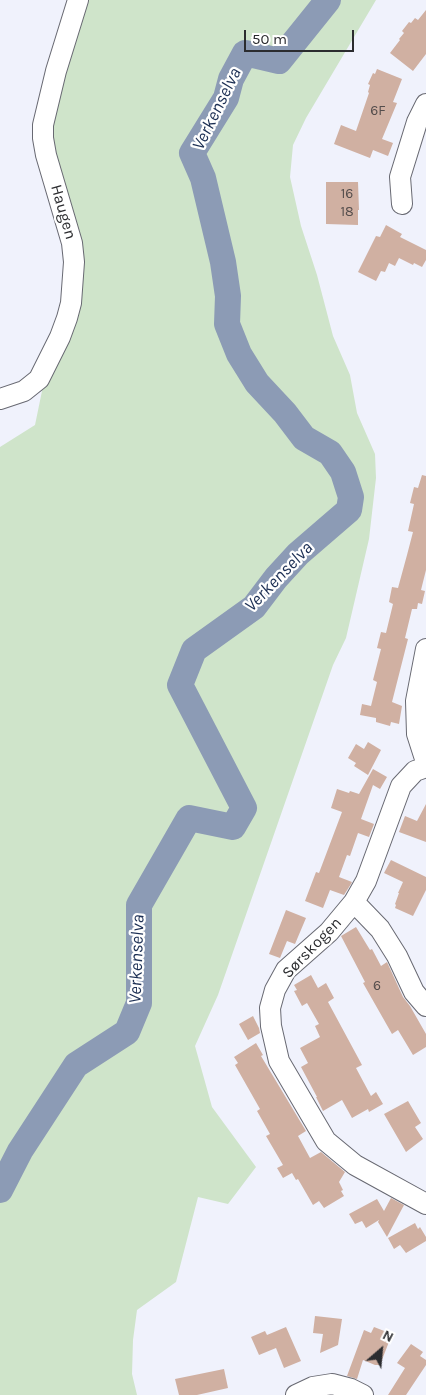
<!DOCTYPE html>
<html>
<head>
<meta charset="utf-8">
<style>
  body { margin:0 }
  #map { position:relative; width:426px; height:1395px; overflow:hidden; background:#f0f2fc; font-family:Karla,sans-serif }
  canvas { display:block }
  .north { position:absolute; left:356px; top:1325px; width:50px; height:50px; -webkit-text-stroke:4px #fff; paint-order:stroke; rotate:27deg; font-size:14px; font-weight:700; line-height:20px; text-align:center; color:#2b2c2f }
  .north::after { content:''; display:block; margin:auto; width:18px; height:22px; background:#2b2c2f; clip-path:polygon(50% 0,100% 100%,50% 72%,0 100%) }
  .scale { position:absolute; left:244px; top:30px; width:110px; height:22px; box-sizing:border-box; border:2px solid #2b2c2f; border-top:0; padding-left:6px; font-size:15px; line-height:18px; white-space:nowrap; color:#2b2c2f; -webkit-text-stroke:4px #fff; paint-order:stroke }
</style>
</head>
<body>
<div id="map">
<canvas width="426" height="1395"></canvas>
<div class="north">N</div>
<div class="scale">50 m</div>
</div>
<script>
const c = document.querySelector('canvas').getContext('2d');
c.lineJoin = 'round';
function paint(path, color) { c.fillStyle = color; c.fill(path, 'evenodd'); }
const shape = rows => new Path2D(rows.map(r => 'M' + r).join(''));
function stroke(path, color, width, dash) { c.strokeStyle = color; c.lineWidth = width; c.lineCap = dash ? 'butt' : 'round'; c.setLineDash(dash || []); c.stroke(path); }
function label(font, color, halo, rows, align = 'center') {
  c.font = font + ' Karla,sans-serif'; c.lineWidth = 4.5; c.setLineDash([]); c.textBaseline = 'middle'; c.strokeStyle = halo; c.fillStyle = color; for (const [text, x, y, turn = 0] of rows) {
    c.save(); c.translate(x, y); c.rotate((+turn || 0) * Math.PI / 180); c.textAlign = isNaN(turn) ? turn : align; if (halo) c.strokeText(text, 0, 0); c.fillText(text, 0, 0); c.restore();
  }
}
const green = shape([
  [72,0,376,0,306,118,293,145,290,177,301,226,317,275,333,336,350,375,357,413,375,454,376,478,369,539,346,638,333,665,218,995,195,1046,212,1107,256,1167,228,1204,198,1197,176,1282,137,1310,133,1340,132,1374,137,1395,0,1395,0,447,35,425,75,231,47,135]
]);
const river = shape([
  [0,1190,20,1151,76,1065,127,1032,139,1003,139,905,189,818,233,827,244,808,180,685,194,650,254,607,276,578,298,554,349,510,351,497,343,472,330,453,304,438,285,413,257,383,239,354,227,324,228,296,223,262,203,178,192,153,226,98,231,79,245,53,279,61,328,0]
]);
const building = shape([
  [426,10,426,54,413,71,390,53,400,40,399,39,404,33,402,31,409,22,411,23,415,18,418,20],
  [377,69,402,79,393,102,397,103,382,139,393,143,388,156,373,150,370,158,334,144,341,125,356,131,369,93,368,92,370,85,368,84,373,73,375,74],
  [326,182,358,182,359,210,358,210,358,225,326,224],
  [386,225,402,234,400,237,426,250,426,260,422,267,414,263,413,265,399,258,395,266,389,263,385,272,381,271,376,281,358,272,376,236,380,237],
  [422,475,426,476,426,570,421,590,425,591,422,604,418,603,417,609,412,609,405,638,408,639,392,702,402,706,399,724,391,722,390,726,376,722,376,718,360,715,362,704,371,706,377,682,373,680,381,649,377,648,381,632,386,633,393,604,389,602,392,587,398,588,407,555,413,532,408,531,414,504,410,503,414,487,418,488],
  [368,742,381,750,368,775,354,766,356,763,348,758,356,744,364,749],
  [373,769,387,777,380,789,373,785,361,819,374,824,369,837,358,833,350,856,347,855,339,877,352,882,351,884,344,895,330,890,323,908,305,901,316,872,319,873,342,812,331,808,337,789,349,793,350,791,359,794],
  [426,804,426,842,399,832,405,816,417,821],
  [391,860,426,877,426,890,413,916,395,908,396,905,395,904,399,893,398,893,403,882,384,873],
  [286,910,306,918,295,944,287,941,280,958,269,954],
  [356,927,370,950,372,949,381,966,387,962,403,997,410,1006,426,1034,426,1047,413,1055,398,1030,392,1034,363,983,365,982,341,936],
  [311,975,318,988,326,983,334,998,328,1002,362,1065,356,1068,371,1096,376,1092,383,1104,369,1112,368,1109,352,1118,342,1100,323,1111,316,1097,317,1097,301,1067,308,1063,300,1048,320,1037,315,1026,319,1024,307,1003,302,1006,294,991,297,990,294,985],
  [253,1016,259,1028,260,1033,248,1040,239,1024],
  [256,1043,263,1055,261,1056,306,1131,298,1136,310,1158,321,1152,345,1172,339,1182,343,1190,341,1191,344,1196,324,1208,319,1201,313,1205,298,1179,296,1180,292,1173,283,1178,277,1168,283,1165,266,1136,270,1134,257,1111,260,1109,235,1065,238,1063,234,1057],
  [408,1101,421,1123,415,1127,423,1139,406,1152,384,1114],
  [391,1198,404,1205,387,1237,378,1222,379,1220,366,1228,362,1221,355,1224,349,1214,377,1199,384,1211],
  [415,1223,418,1229,420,1227,426,1237,426,1241,406,1253,400,1245,394,1249,388,1238],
  [315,1316,342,1319,338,1345,320,1353,323,1334,313,1333],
  [286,1327,301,1361,284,1368,276,1348,259,1355,251,1337,265,1331,267,1335],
  [374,1327,392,1334,380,1365,375,1365,363,1360,357,1379,347,1376,364,1330,371,1333],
  [411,1344,423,1352,420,1356,426,1360,426,1365,406,1395,388,1395,405,1368,397,1363],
  [224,1369,228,1388,197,1395,179,1395,175,1379]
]);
const minor = shape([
  [402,204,400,177,417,122,426,104],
  [0,399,24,391,39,379,60,337,67,318,71,303,74,262,72,243,46,155,43,138,43,125,56,71,78,0],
  [426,649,416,701,417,734,426,762],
  [426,767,415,771,401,786,366,881,354,902,329,932,286,970,275,990,270,1008,271,1026,279,1061,326,1141,355,1165,426,1204],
  [354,902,380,929,397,956,414,992,426,1006],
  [296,1395,313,1387,332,1384,351,1389,363,1395]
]);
const numberNames = [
  ["6F",378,111],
  ["16",347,194],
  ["18",347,212],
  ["6",377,986]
];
const streetNames = [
  ["Haugen",63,212,74],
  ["Sørskogen",312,948,-46]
];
const waterNames = [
  ["Verkenselva",217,109,-64],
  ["Verkenselva",279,577,-46],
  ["Verkenselva",137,959,-88]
];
paint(green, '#cfe4ca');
stroke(river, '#8c9bb5', 26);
paint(building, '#d0b0a2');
stroke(minor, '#686972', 22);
stroke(minor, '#fff', 20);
label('14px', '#544d4c', null, numberNames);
label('16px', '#2b2c2f', '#fff', streetNames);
label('italic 18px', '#1b2e53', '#fff', waterNames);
</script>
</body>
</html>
